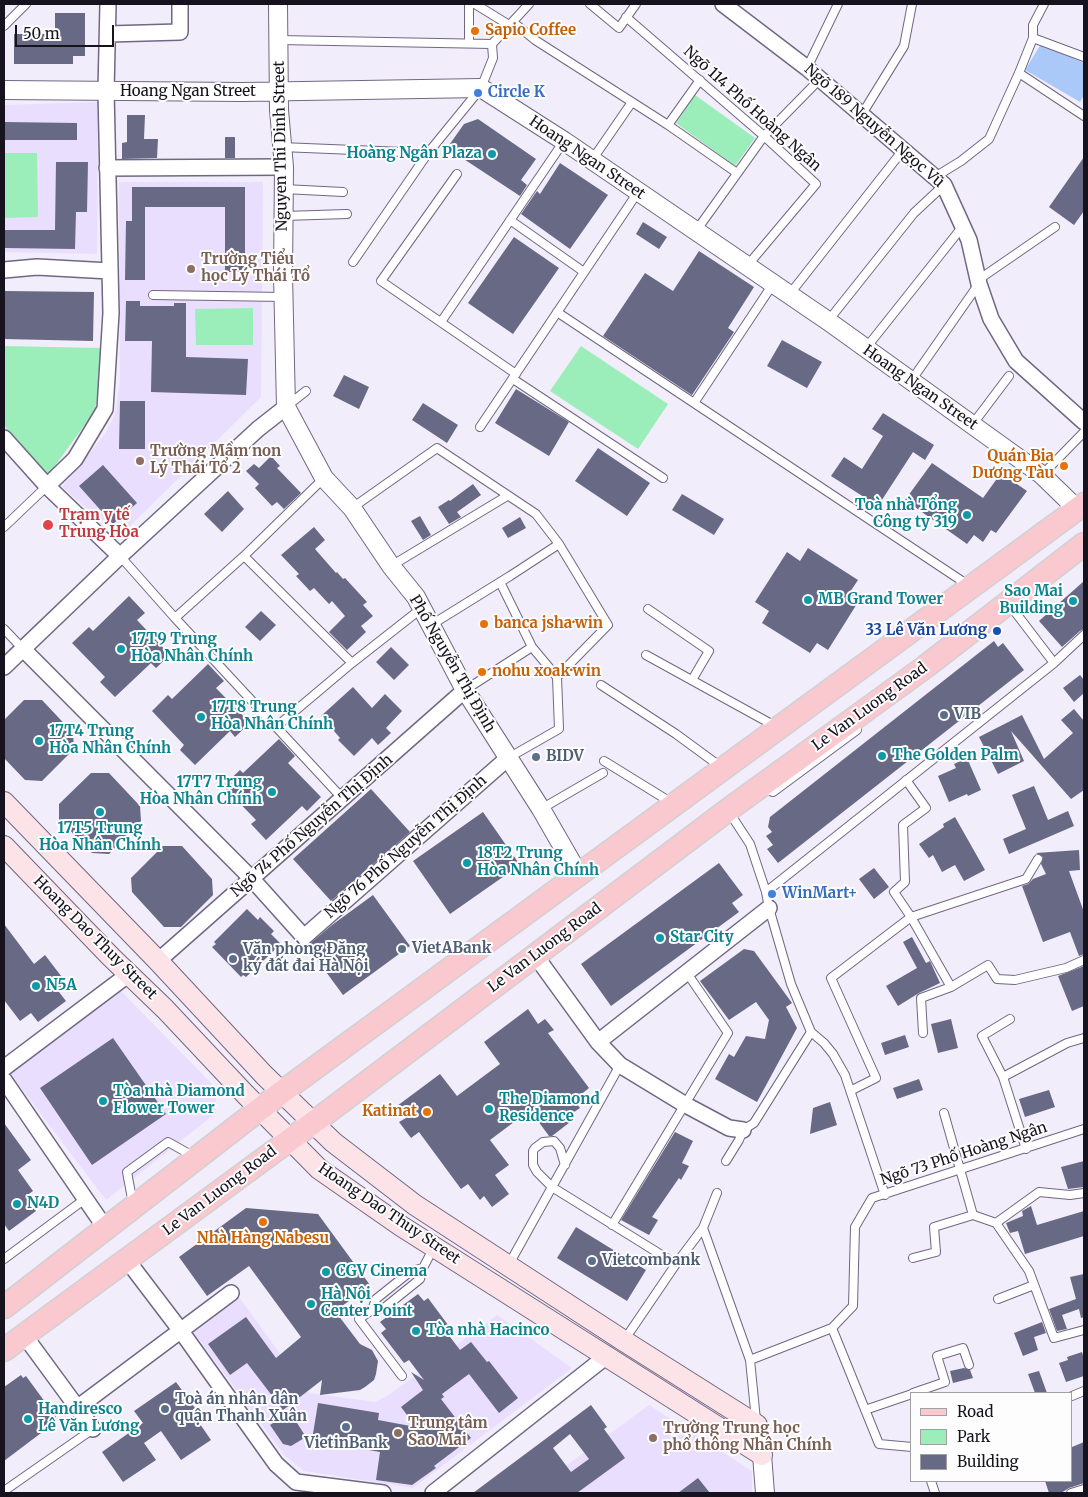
<!DOCTYPE html>
<html>
<head>
<meta charset="utf-8">
<style>
  body { margin:0 }
  #map { position:relative; width:1088px; height:1497px; overflow:hidden; background:#f2edfa; font-family:Merriweather,serif }
  canvas { display:block }
  .frame { position:absolute; inset:0; border:5px solid #17131e; pointer-events:none }
  .legend { position:absolute; left:910px; top:1392px; width:162px; height:90px; box-sizing:border-box; background:#fdfdfd; border:1px solid #a19fa4; margin:0; padding:6px 9px; list-style:none; font-size:15px; color:#17131e }
  .legend li { display:flex; align-items:center; gap:10px; height:25px }
  .legend b { width:25px; border:1px solid #a19fa4 }
  .scale { position:absolute; left:15px; top:25px; width:99px; height:22px; box-sizing:border-box; border:2px solid #17131e; border-top:0; padding-left:6px; font-size:15px; line-height:18px; white-space:nowrap; color:#17131e; -webkit-text-stroke:4px #fdfdfd; paint-order:stroke }
</style>
</head>
<body>
<div id="map">
<canvas width="1088" height="1497"></canvas>
<div class="frame"></div>
<ul class="legend">
<li><b style="height:6px;background:#fac8cf"></b>Road</li>
<li><b style="height:14px;background:#9beeb9"></b>Park</li>
<li><b style="height:14px;background:#686985"></b>Building</li>
</ul>
<div class="scale">50 m</div>
</div>
<script>
const c = document.querySelector('canvas').getContext('2d');
c.lineJoin = 'round';
function paint(path, color) { c.fillStyle = color; c.fill(path, 'evenodd'); }
const shape = rows => new Path2D(rows.map(r => 'M' + r).join(''));
function stroke(path, color, width, dash) { c.strokeStyle = color; c.lineWidth = width; c.lineCap = dash ? 'butt' : 'round'; c.setLineDash(dash || []); c.stroke(path); }
function label(font, color, halo, rows, align = 'center') {
  c.font = font + ' Merriweather,serif'; c.lineWidth = 4; c.setLineDash([]); c.textBaseline = 'middle'; c.strokeStyle = halo; c.fillStyle = color; for (const [text, x, y, turn = 0] of rows) {
    c.save(); c.translate(x, y); c.rotate((+turn || 0) * Math.PI / 180); c.textAlign = isNaN(turn) ? turn : align; if (halo) c.strokeText(text, 0, 0); c.fillText(text, 0, 0); c.restore();
  }
}
const built = shape([
  [98,102,97,254,4,252,4,105],
  [119,182,263,182,261,397,122,534,100,520,62,487,105,434,115,414,120,383],
  [118,988,216,1088,216,1113,106,1200,9,1072],
  [238,1296,309,1393,375,1402,389,1395,497,1315,572,1368,413,1488,304,1471,285,1456,192,1330],
  [649,1405,752,1471,752,1493,529,1493]
]);
const green = shape([
  [695,95,755,138,735,166,676,123],
  [4,153,37,153,38,217,4,218],
  [253,308,253,345,196,345,195,309],
  [4,346,101,348,101,370,95,411,46,478,4,425],
  [581,346,668,404,638,449,550,391]
]);
const water = shape([
  [1041,44,1084,63,1084,95,1080,102,1025,70]
]);
const building = shape([
  [55,13,85,13,85,56,73,56,73,64,14,64,14,34,55,34],
  [127,115,145,115,144,139,158,139,157,158,122,159,122,143,127,142],
  [478,119,536,159,521,180,527,185,520,196,447,148,464,124],
  [4,122,77,123,77,140,4,140],
  [225,137,235,137,235,158,225,158],
  [1084,157,1084,211,1074,225,1049,207],
  [56,162,88,162,87,212,76,212,75,249,4,248,4,230,55,230],
  [560,163,608,195,570,249,521,214,537,191,540,194],
  [132,187,245,187,245,272,225,272,225,207,145,207,145,280,125,280,126,221,132,221],
  [643,222,667,237,659,249,636,234],
  [514,237,559,268,513,334,468,303],
  [699,251,754,287,728,328,734,332,692,395,603,336,645,273,673,291],
  [4,291,94,292,93,341,4,339],
  [126,301,140,301,140,306,174,306,174,303,186,303,186,357,248,359,246,395,151,392,152,341,125,341],
  [782,340,822,362,807,388,767,366],
  [344,375,369,387,359,409,333,396],
  [516,389,569,422,549,456,495,423],
  [120,401,145,401,145,449,119,449],
  [423,403,458,425,447,443,412,420],
  [883,413,934,445,925,460,913,452,878,506,831,476,844,457,862,469,883,436,872,429],
  [598,448,650,483,627,516,575,481],
  [271,456,280,466,277,468,301,493,284,509,277,502,272,506,255,488,259,484,246,471,254,464,259,468],
  [932,463,983,498,1001,473,1027,491,996,533,991,530,983,542,974,535,967,544,905,500],
  [103,465,137,503,113,524,79,486],
  [473,484,481,495,457,512,461,517,449,524,438,507,449,500,450,501],
  [228,491,244,509,222,532,204,514],
  [682,494,724,519,714,535,672,510],
  [420,516,431,535,423,540,411,521],
  [520,517,526,528,508,538,502,528],
  [314,527,325,540,315,549,336,573,337,572,343,579,345,578,367,602,363,605,373,616,361,626,366,632,347,650,329,632,345,616,332,601,329,604,314,588,310,591,296,576,299,574,281,555],
  [808,548,858,580,850,592,860,599,828,650,817,643,810,653,762,623,769,611,755,602,787,552,800,561],
  [1084,581,1084,629,1080,631,1062,647,1039,621],
  [129,596,145,613,137,620,170,655,156,668,151,663,115,697,100,682,105,677,72,643,89,627,93,631],
  [261,611,276,625,260,641,245,627],
  [994,641,998,647,1003,643,1024,670,778,863,767,849,773,845,766,836,772,832,768,827,770,817],
  [391,647,409,665,394,680,376,662],
  [208,664,224,681,216,688,250,723,235,737,230,731,195,765,180,750,184,745,152,711,168,695,172,699],
  [1080,675,1084,680,1084,693,1074,702,1063,688],
  [353,687,372,708,385,694,402,711,386,728,391,733,378,745,372,738,354,756,338,740,340,738,321,716],
  [24,700,42,700,73,733,74,749,42,781,25,780,4,758,4,720],
  [1074,709,1084,721,1084,790,1071,799,1011,731,1024,761,998,774,979,737,1022,715,1044,759,1073,733,1061,720],
  [279,739,295,756,288,763,321,797,307,811,302,806,266,840,251,824,256,820,223,786,240,770,243,773],
  [967,758,981,790,968,796,967,794,949,802,938,776,956,768,954,764],
  [91,773,109,773,140,806,141,821,109,854,92,853,59,819,59,804],
  [1034,786,1048,820,1068,811,1074,826,1009,854,1003,839,1026,829,1012,795],
  [371,789,410,832,331,901,293,859],
  [483,812,520,865,450,914,413,861],
  [955,817,985,870,964,881,955,865,942,872,933,855,929,858,919,844,944,827,943,824],
  [163,846,182,846,212,879,213,895,181,927,164,927,132,892,131,878],
  [1079,850,1080,870,1069,871,1084,912,1084,954,1079,956,1070,932,1043,942,1022,886,1028,884,1033,879,1046,874,1041,864,1043,857,1036,853],
  [719,863,743,895,732,903,739,912,611,1006,581,964],
  [874,868,889,887,874,899,859,879],
  [373,895,410,946,343,995,307,946,332,925],
  [247,909,258,920,260,917,274,931,271,934,281,944,246,977,243,975,241,977,212,947,216,944,214,942],
  [4,924,34,964,45,955,68,985,59,992,66,1001,38,1022,31,1013,20,1021,4,1000],
  [912,937,926,963,930,961,940,983,919,993,898,1006,886,986,917,968,903,942],
  [744,949,754,951,792,1003,786,1007,797,1028,757,1102,715,1079,729,1054,734,1057,746,1036,765,1039,769,1020,756,1002,729,1020,700,981],
  [1084,966,1084,1006,1072,1011,1058,976],
  [528,1009,538,1024,545,1019,554,1030,548,1033,589,1088,574,1100,580,1108,571,1114,574,1119,552,1136,549,1136,530,1110,490,1140,509,1165,495,1175,509,1194,492,1207,484,1196,480,1200,468,1184,461,1189,419,1132,411,1138,399,1122,406,1118,397,1106,440,1074,457,1096,500,1064,484,1042],
  [951,1019,958,1048,938,1053,931,1024],
  [905,1035,909,1047,885,1055,881,1043],
  [113,1038,166,1114,92,1165,40,1088],
  [919,1079,923,1090,897,1099,893,1088],
  [1049,1090,1055,1107,1025,1117,1019,1099],
  [830,1102,837,1125,810,1134,813,1108],
  [4,1123,31,1160,18,1170,33,1191,26,1196,36,1211,9,1231,4,1224],
  [675,1132,693,1141,682,1163,689,1166,681,1180,679,1178,652,1217,658,1220,649,1235,621,1220],
  [1084,1161,1084,1187,1068,1189,1061,1167],
  [1031,1206,1037,1225,1084,1211,1084,1236,1025,1254,1018,1231,1010,1233,1006,1223,1023,1216,1022,1211],
  [246,1208,318,1214,370,1285,354,1297,353,1295,347,1298,349,1301,335,1311,360,1344,372,1350,378,1361,376,1374,374,1380,365,1387,360,1390,320,1395,322,1380,300,1397,291,1398,291,1404,283,1410,247,1363,230,1375,208,1344,246,1317,276,1358,301,1337,249,1266,207,1296,179,1257],
  [576,1227,646,1270,627,1301,557,1258],
  [1084,1274,1084,1317,1081,1318,1079,1309,1062,1315,1067,1329,1057,1331,1049,1309,1076,1299,1070,1277],
  [418,1294,424,1301,428,1298,451,1329,447,1333,460,1350,471,1342,487,1362,489,1361,518,1398,499,1413,469,1374,442,1394,444,1397,441,1399,471,1438,434,1466,436,1468,412,1485,376,1480,380,1452,312,1440,318,1403,379,1413,378,1420,416,1427,401,1407,423,1390,411,1372,424,1380,409,1360,404,1363,381,1333,386,1329,380,1322],
  [1042,1322,1046,1333,1034,1337,1038,1350,1023,1356,1014,1333],
  [1082,1352,1084,1359,1084,1376,1066,1382,1059,1363,1068,1360,1067,1357],
  [964,1368,970,1370,973,1378,953,1383,950,1371],
  [1039,1371,1047,1393,1035,1393,1028,1374],
  [21,1375,23,1378,26,1376,56,1417,50,1421,53,1424,4,1461,4,1387],
  [176,1382,195,1408,191,1411,211,1440,181,1460,161,1431,144,1443,156,1460,123,1482,102,1452,143,1423,134,1411],
  [591,1405,607,1427,604,1429,625,1458,577,1493,473,1493],
  [570,1434,589,1459,571,1472,553,1448],
  [290,1412,306,1437,291,1446,283,1444,270,1425],
  [1084,1442,1084,1483,1069,1488,1061,1493,1049,1493,1045,1481,1072,1481,1072,1447],
  [698,1478,710,1493,678,1493]
]);
const service = shape([
  [475,4,509,25],
  [590,4,619,28,636,4],
  [626,17,764,136,816,184,747,266],
  [513,22,535,40,668,125,737,173],
  [4,26,26,4],
  [1033,38,1084,57],
  [279,40,492,44],
  [469,43,469,4],
  [807,68,838,4],
  [1019,73,1084,116],
  [862,114,904,46,912,4],
  [668,125,700,80],
  [281,147,428,153],
  [592,160,632,102],
  [457,174,381,281,516,374],
  [935,177,961,161,989,139,1019,73,1033,38,1033,25,1044,4],
  [284,189,343,192],
  [284,216,347,214],
  [510,220,584,272],
  [696,231,764,136,820,79],
  [353,262,428,153,481,88,493,58,492,44,529,4],
  [978,280,1055,227],
  [153,295,283,297],
  [789,295,903,150],
  [557,312,968,585],
  [828,321,914,213,944,185],
  [441,322,564,141],
  [866,348,963,226],
  [513,379,663,478],
  [911,381,978,285],
  [694,403,773,284],
  [287,406,306,391],
  [972,425,1009,376],
  [480,427,638,192],
  [1042,475,1084,432],
  [352,508,437,448,536,514,559,544,608,625,557,677],
  [4,527,47,486],
  [120,556,175,618,343,799],
  [244,556,352,663],
  [391,566,507,496],
  [500,582,532,647],
  [1009,604,1054,663],
  [648,609,709,651,692,680],
  [175,618,244,556,324,478],
  [431,625,510,576,559,544],
  [4,629,23,649],
  [646,655,775,726],
  [601,685,676,734,721,767],
  [465,690,532,647,557,677],
  [276,727,352,663,422,608],
  [508,758,559,729,557,677],
  [604,761,672,803],
  [906,780,926,808,903,825,905,882,894,892,911,917,951,987],
  [765,789,773,792,857,730],
  [541,809,603,773],
  [766,892,1054,663,1084,635],
  [1010,1019,982,1036,1003,1077,1026,1149],
  [811,1032,824,1043,833,1054,845,1075,885,1195],
  [923,1033,921,998,951,987,988,965,997,979,1015,980,1066,968,1084,960],
  [1003,1077,1067,1043,1084,1038],
  [852,1090,876,1078,831,978,911,917,1026,879,1038,859],
  [944,1113,973,1215,996,1223,1029,1271,1054,1338,1084,1330],
  [726,1161,739,1140,743,1130,754,1123,811,1032,791,984,769,908,766,892,750,844,729,812],
  [565,1165,560,1148,554,1141,543,1142,535,1148,533,1151,533,1165,537,1172,552,1187,676,1264],
  [133,1204,127,1172,168,1142,193,1156],
  [996,1223,1039,1192,1070,1195,1084,1193],
  [612,1225,728,1033,687,973],
  [703,1228,750,1360,756,1420],
  [913,1258,936,1252,934,1227,973,1215],
  [4,1259,85,1199],
  [508,1266,620,1065],
  [998,1299,1034,1285],
  [372,1310,376,1299,411,1271,423,1268],
  [832,1328,879,1444,912,1447],
  [625,1339,676,1264,703,1228,717,1193],
  [750,1360,832,1328,853,1306,855,1227,872,1198,1084,1129],
  [402,1376,359,1319,372,1310,384,1308,420,1279,423,1268,434,1247],
  [913,1393,945,1382,937,1356,963,1348,969,1365],
  [1072,1396,1084,1391],
  [865,1410,912,1394],
  [931,1481,935,1493],
  [4,1491,93,1429],
  [1071,1493,1084,1489]
]);
const minor = shape([
  [723,4,807,68,944,185,969,240,979,284,991,319,1016,361,1084,422],
  [108,34,180,32,180,4],
  [107,168,284,167],
  [4,270,37,267,110,271],
  [4,438,47,486,120,556],
  [47,486,75,459,105,409,111,313,106,91,108,4],
  [23,649,252,879,304,937,508,758],
  [4,667,120,556,258,429,286,407],
  [535,955,598,1042,620,1065,684,1104,729,1128,743,1130],
  [158,961,465,690],
  [598,1042,769,908],
  [4,1068,129,974],
  [4,1080,106,1229],
  [127,1260,181,1331,276,1464,296,1482,383,1493],
  [24,1335,93,1429],
  [77,1408,231,1293],
  [433,1493,608,1355]
]);
const tertiary = shape([
  [278,4,279,110,284,167,283,275,286,407,324,478,352,508,391,566,416,597,465,690,541,809,579,875],
  [4,90,243,92,481,88,564,141,828,321,1042,475,1077,509],
  [757,1425,762,1455,765,1493]
]);
const secondary = shape([
  [4,802,158,961,264,1075,333,1142,415,1205,624,1341,757,1425],
  [4,846,111,957,165,1009,245,1094,319,1169,401,1226,762,1455]
]);
const primary = shape([
  [4,1307,282,1092,1084,504],
  [4,1350,329,1111,728,810,925,667,1084,544]
]);
const markers = [
  [475,31,5,"#e8710a"],
  [478,93,5,"#3f7fe0"],
  [492,154,5,"#0f9aa8"],
  [191,269,5,"#8d6e63"],
  [140,461,5,"#8d6e63"],
  [1064,466,5,"#e8710a"],
  [967,515,5,"#0f9aa8"],
  [48,525,6,"#e0444e"],
  [808,600,5,"#0f9aa8"],
  [1073,601,5,"#0f9aa8"],
  [484,624,5,"#e8710a"],
  [997,631,5,"#1a4fb4"],
  [121,649,5,"#0f9aa8"],
  [482,672,5,"#e8710a"],
  [944,715,5,"#5c6f8a"],
  [201,717,5,"#0f9aa8"],
  [39,741,5,"#0f9aa8"],
  [882,756,5,"#0f9aa8"],
  [536,757,5,"#5c6f8a"],
  [272,792,5,"#0f9aa8"],
  [100,812,5,"#0f9aa8"],
  [467,863,5,"#0f9aa8"],
  [772,894,5,"#3f7fe0"],
  [660,938,5,"#0f9aa8"],
  [402,949,5,"#5c6f8a"],
  [233,959,5,"#5c6f8a"],
  [36,986,5,"#0f9aa8"],
  [103,1101,5,"#0f9aa8"],
  [489,1109,5,"#0f9aa8"],
  [427,1112,5,"#e8710a"],
  [17,1204,5,"#0f9aa8"],
  [263,1222,5,"#e8710a"],
  [592,1261,5,"#5c6f8a"],
  [326,1272,5,"#0f9aa8"],
  [311,1304,5,"#0f9aa8"],
  [416,1331,5,"#0f9aa8"],
  [165,1409,5,"#5c6f8a"],
  [28,1419,5,"#0f9aa8"],
  [346,1427,5,"#5c6f8a"],
  [398,1433,5,"#8d6e63"],
  [653,1438,5,"#8d6e63"]
];
const foodNames = [
  ["Sapio Coffee",485,31],
  ["Quán Bia",1054,457,"right"],
  ["Dương Tàu",1054,474,"right"],
  ["banca jsha·win",494,624],
  ["nohu xoak·win",492,672],
  ["Katinat",417,1112,"right"],
  ["Nhà Hàng Nabesu",263,1239,"center"]
];
const streetNames = [
  ["Hoang Ngan Street",188,92],
  ["Ngõ 114 Phố Hoàng Ngân",752,109,42],
  ["Ngõ 189 Nguyễn Ngọc Vũ",874,126,41],
  ["Nguyen Thi Dinh Street",281,146,-91],
  ["Hoang Ngan Street",587,158,34],
  ["Hoang Ngan Street",920,388,35],
  ["Phố Nguyễn Thị Định",452,664,60],
  ["Le Van Luong Road",870,707,-36],
  ["Ngõ 74 Phố Nguyễn Thị Định",312,826,-41],
  ["Ngõ 76 Phố Nguyễn Thị Định",406,847,-41],
  ["Hoang Dao Thuy Street",95,938,45],
  ["Le Van Luong Road",545,948,-37],
  ["Ngõ 73 Phố Hoàng Ngân",964,1154,-18],
  ["Le Van Luong Road",220,1191,-37],
  ["Hoang Dao Thuy Street",389,1214,34]
];
const shopNames = [
  ["Circle K",488,93],
  ["WinMart+",782,894]
];
const cultureNames = [
  ["Hoàng Ngân Plaza",482,154,"right"],
  ["Toà nhà Tổng",957,506,"right"],
  ["Công ty 319",957,523,"right"],
  ["Sao Mai",1063,592,"right"],
  ["Building",1063,609,"right"],
  ["MB Grand Tower",818,600],
  ["17T9 Trung",131,640],
  ["Hòa Nhân Chính",131,657],
  ["17T8 Trung",211,708],
  ["Hòa Nhân Chính",211,725],
  ["17T4 Trung",49,732],
  ["Hòa Nhân Chính",49,749],
  ["The Golden Palm",892,756],
  ["17T7 Trung",262,783,"right"],
  ["Hòa Nhân Chính",262,800,"right"],
  ["17T5 Trung",100,829,"center"],
  ["Hòa Nhân Chính",100,846,"center"],
  ["18T2 Trung",477,854],
  ["Hòa Nhân Chính",477,871],
  ["Star City",670,938],
  ["N5A",46,986],
  ["Tòa nhà Diamond",113,1092],
  ["Flower Tower",113,1109],
  ["The Diamond",499,1100],
  ["Residence",499,1117],
  ["N4D",27,1204],
  ["CGV Cinema",336,1272],
  ["Hà Nội",321,1295],
  ["Center Point",321,1312],
  ["Tòa nhà Hacinco",426,1331],
  ["Handiresco",38,1410],
  ["Lê Văn Lương",38,1427]
];
const educationNames = [
  ["Trường Tiểu",201,260],
  ["học Lý Thái Tổ",201,277],
  ["Trường Mầm non",150,452],
  ["Lý Thái Tổ 2",150,469],
  ["Trung tâm",408,1424],
  ["Sao Mai",408,1441],
  ["Trường Trung học",663,1429],
  ["phổ thông Nhân Chính",663,1446]
];
const healthNames = [
  ["Trạm y tế",59,516],
  ["Trung Hòa",59,533]
];
const transitNames = [
  ["33 Lê Văn Lương",987,631]
];
const serviceNames = [
  ["VIB",954,715],
  ["BIDV",546,757],
  ["VietABank",412,949],
  ["Văn phòng Đăng",243,950],
  ["ký đất đai Hà Nội",243,967],
  ["Vietcombank",602,1261],
  ["Toà án nhân dân",175,1400],
  ["quận Thanh Xuân",175,1417],
  ["VietinBank",346,1444,"center"]
];
paint(built, '#e9defe');
paint(green, '#9beeb9');
paint(water, '#aac9f9');
paint(building, '#686985');
stroke(service, '#716783', 10);
stroke(minor, '#716783', 18);
stroke(tertiary, '#716783', 20);
stroke(secondary, '#716783', 22);
stroke(primary, '#d1d0d2', 25);
stroke(service, '#fff', 8);
stroke(minor, '#fff', 15);
stroke(tertiary, '#fff', 18);
stroke(secondary, '#fce3e7', 20);
stroke(primary, '#fac8cf', 22);
for (const [x, y, r, color] of markers) { const dot = new Path2D(); dot.arc(x, y, r, 0, 2 * Math.PI); c.fillStyle = color; c.fill(dot); stroke(dot, '#fdfdfd', 2); }
label('bold 15px', '#c56008', '#fdfdfd', foodNames, 'left');
label('15px', '#17131e', '#fdfdfd', streetNames);
label('bold 15px', '#366cbe', '#fdfdfd', shopNames, 'left');
label('bold 15px', '#0d838f', '#fdfdfd', cultureNames, 'left');
label('bold 15px', '#785e54', '#fdfdfd', educationNames, 'left');
label('bold 15px', '#be3a42', '#fdfdfd', healthNames, 'left');
label('bold 15px', '#164399', '#fdfdfd', transitNames, 'right');
label('bold 15px', '#4e5e75', '#fdfdfd', serviceNames, 'left');
</script>
</body>
</html>
